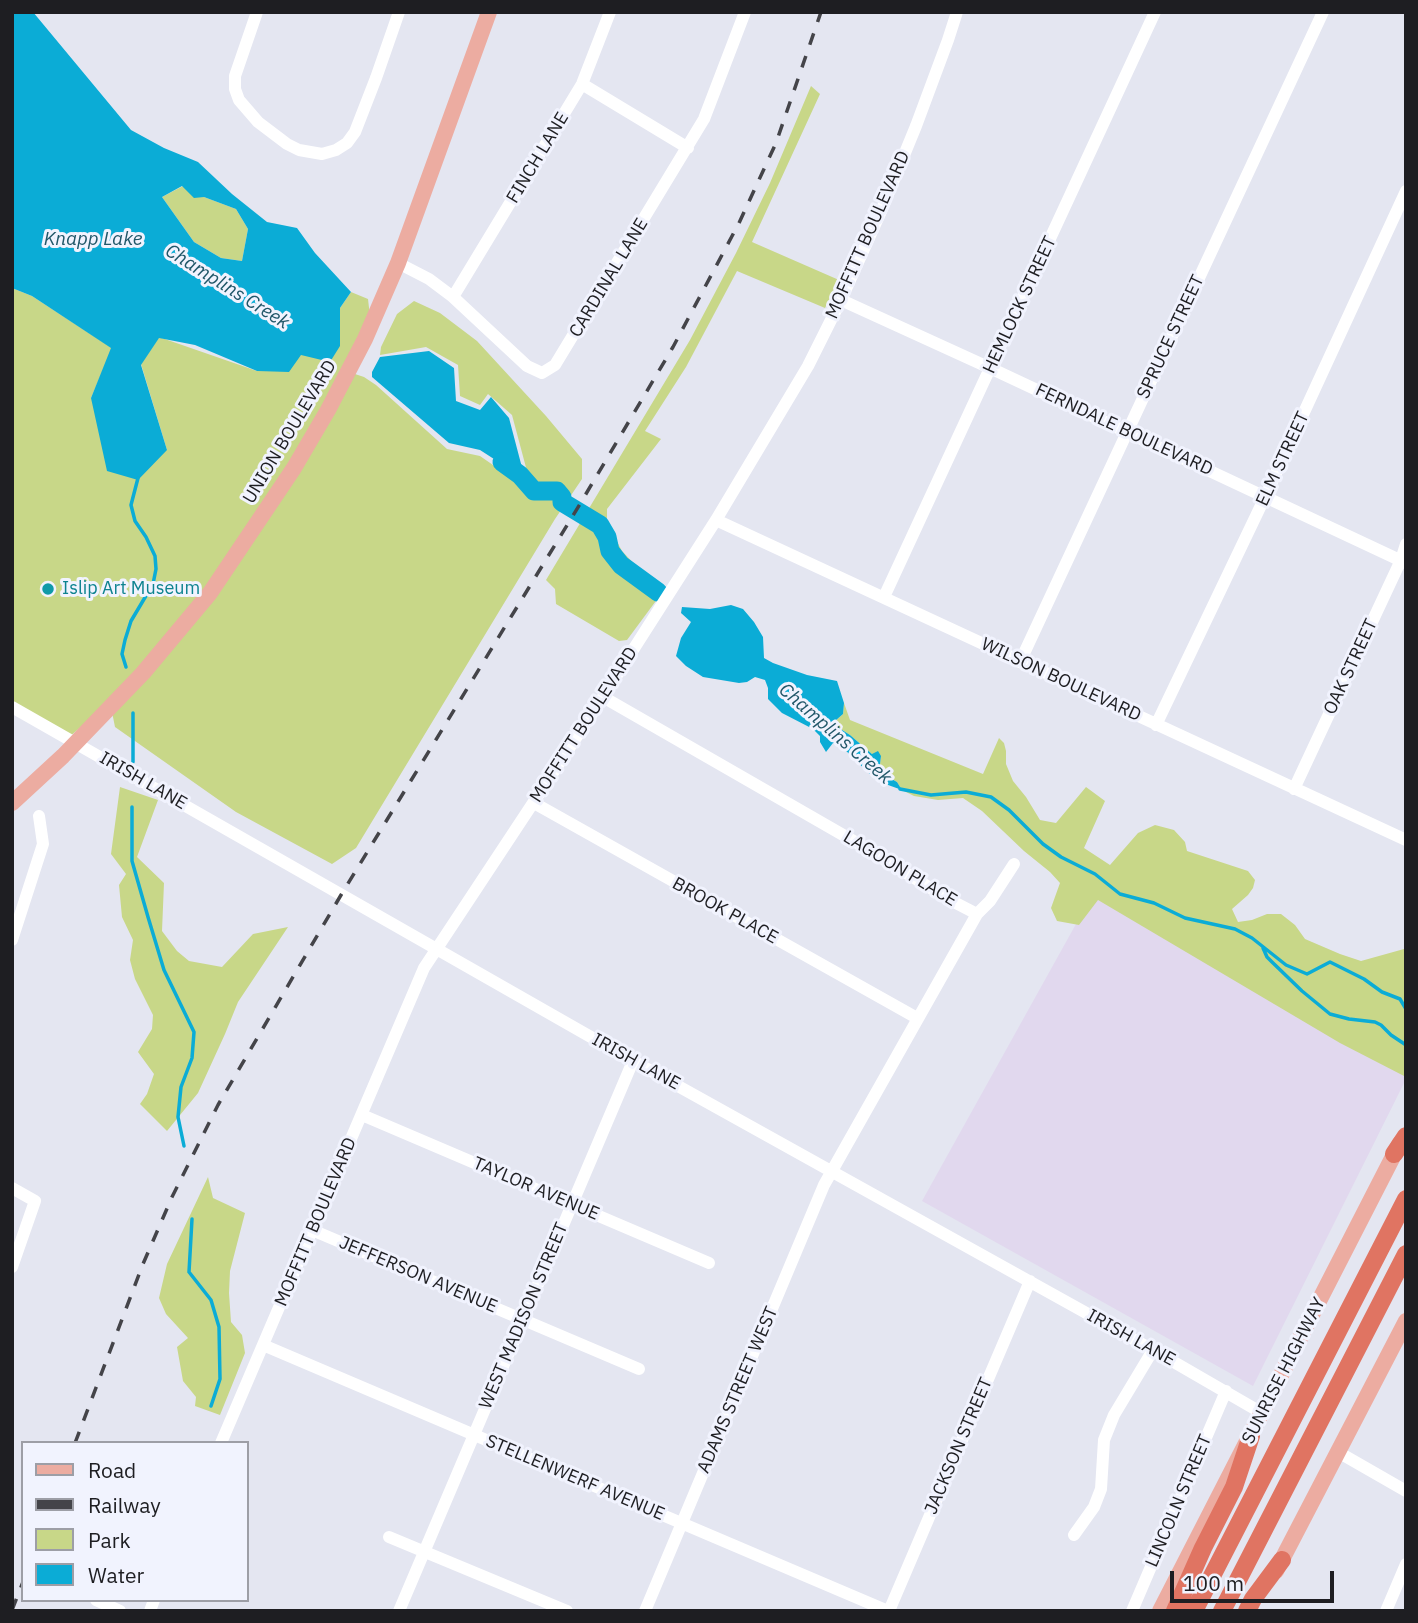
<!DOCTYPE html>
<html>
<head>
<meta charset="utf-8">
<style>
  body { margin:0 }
  #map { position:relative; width:1418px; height:1623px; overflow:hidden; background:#e4e6f1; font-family:"IBM Plex Sans",sans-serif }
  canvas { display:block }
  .frame { position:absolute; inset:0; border:14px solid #1e1e22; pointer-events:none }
  .legend { position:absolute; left:21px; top:1441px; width:228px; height:161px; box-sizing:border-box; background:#f1f3fe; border:2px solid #9d9ea6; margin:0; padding:9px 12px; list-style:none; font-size:21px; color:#1e1e22 }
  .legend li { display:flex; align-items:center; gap:14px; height:35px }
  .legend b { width:35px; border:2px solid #9d9ea6 }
  .scale { position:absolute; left:1170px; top:1571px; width:164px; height:32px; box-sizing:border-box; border:4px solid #1e1e22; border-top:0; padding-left:9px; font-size:21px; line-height:24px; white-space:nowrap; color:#1e1e22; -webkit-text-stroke:5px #f1f3fe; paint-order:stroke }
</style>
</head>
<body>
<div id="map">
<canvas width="1418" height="1623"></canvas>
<div class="frame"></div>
<ul class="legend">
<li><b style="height:9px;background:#ecaca1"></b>Road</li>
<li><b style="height:9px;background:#444449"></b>Railway</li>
<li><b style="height:19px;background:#c8d788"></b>Park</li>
<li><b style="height:19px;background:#0bacd6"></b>Water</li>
</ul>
<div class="scale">100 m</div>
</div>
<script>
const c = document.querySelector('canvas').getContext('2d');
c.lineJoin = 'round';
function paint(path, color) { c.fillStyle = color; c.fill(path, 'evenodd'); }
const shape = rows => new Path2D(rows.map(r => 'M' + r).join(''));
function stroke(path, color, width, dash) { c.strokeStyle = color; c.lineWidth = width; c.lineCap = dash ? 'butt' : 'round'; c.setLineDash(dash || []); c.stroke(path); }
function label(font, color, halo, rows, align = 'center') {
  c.font = font + ' "IBM Plex Sans",sans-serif'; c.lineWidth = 6; c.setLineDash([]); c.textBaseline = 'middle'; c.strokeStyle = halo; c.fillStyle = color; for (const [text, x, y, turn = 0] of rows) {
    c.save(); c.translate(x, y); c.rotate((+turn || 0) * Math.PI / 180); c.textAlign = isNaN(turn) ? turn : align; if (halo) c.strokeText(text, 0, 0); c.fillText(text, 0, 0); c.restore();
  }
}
const commercial = shape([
  [1096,888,1406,1074,1406,1079,1253,1386,922,1201]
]);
const green = shape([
  [811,86,820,94,752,242,839,280,825,308,737,271,686,367,645,431,661,439,607,509,607,523,622,551,637,567,664,590,627,640,619,641,556,604,555,589,546,580,690,340,736,253,770,183],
  [183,186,204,197,236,209,248,229,242,261,221,258,194,242,162,197],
  [12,288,32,296,112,348,91,398,167,450,141,364,159,337,257,371,301,355,340,346,340,308,351,292,368,299,371,325,349,372,364,377,376,385,447,449,480,456,519,483,528,475,512,415,488,394,480,405,460,396,458,365,426,347,380,355,381,347,397,314,414,301,440,313,477,341,546,416,582,459,582,479,555,519,356,848,332,864,236,812,115,727,110,702,68,738,12,706],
  [844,703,850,720,983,774,999,738,1004,743,1006,751,1006,764,1013,781,1026,797,1040,820,1056,823,1086,787,1105,801,1084,848,1110,865,1138,833,1155,825,1174,830,1185,842,1187,851,1248,871,1255,880,1253,888,1248,895,1232,909,1238,922,1252,920,1267,914,1281,914,1295,925,1305,939,1340,954,1361,961,1404,949,1406,950,1406,1077,1340,1043,1098,900,1079,925,1057,921,1051,908,1060,883,1050,872,1024,851,982,811,963,798,938,800,914,796,902,790,897,782,879,772,881,756,872,754,850,735,836,726,835,721,843,714],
  [120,787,158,800,137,857,164,883,162,931,177,951,189,961,222,967,253,934,288,927,238,1002,225,1034,198,1093,167,1131,140,1104,147,1094,154,1074,138,1052,152,1029,153,1015,135,979,130,960,133,940,122,917,119,885,126,874,111,854],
  [208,1177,213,1198,245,1213,230,1271,229,1293,231,1322,242,1335,245,1353,220,1415,195,1406,196,1397,183,1381,177,1347,188,1338,166,1314,159,1298,167,1264]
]);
const water = shape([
  [12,12,33,12,131,130,164,148,198,162,232,194,267,222,297,228,315,253,351,292,340,308,340,346,330,362,301,355,289,372,257,371,195,345,159,338,141,365,167,450,138,480,107,471,91,398,111,348,32,296,12,288],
  [182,186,194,198,204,197,236,209,248,229,242,261,221,258,194,242,162,197],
  [429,351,454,368,456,401,480,410,491,397,509,418,525,479,480,450,449,443,372,377,372,372,380,357],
  [731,605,743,609,754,622,763,637,764,658,773,663,807,675,837,681,844,703,843,714,835,721,836,726,850,735,872,754,878,751,881,756,879,772,897,782,902,790,877,781,840,745,833,743,826,752,820,742,820,736,813,729,782,713,768,699,768,688,765,680,755,677,747,682,739,683,703,677,686,666,676,656,681,638,691,622,681,613,682,607,710,609]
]);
const stream = shape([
  [126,667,122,654,125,640,131,621,153,584,156,569,155,556,146,537,135,521,131,505,138,478],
  [133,762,133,713],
  [900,789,931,795,966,792,991,797,1009,810,1043,844,1061,857,1095,874,1120,894,1154,903,1185,918,1235,929,1252,938,1286,965,1307,974,1330,962,1364,979,1382,992,1400,999,1406,1009],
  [132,807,132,861,148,917,164,970,194,1032,192,1058,181,1087,178,1117,184,1146],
  [1263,948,1267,957,1272,962,1302,991,1330,1014,1349,1019,1375,1022,1381,1025,1391,1035,1406,1045],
  [192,1219,189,1272,211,1300,219,1327,220,1379,211,1406]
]);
const river = shape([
  [502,462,520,475,534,491,557,491,562,497,562,502,600,525,607,537,610,551,621,565,658,592]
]);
const minor = shape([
  [257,12,235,76,235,89,239,100,258,122,287,144,299,150,322,154,336,150,347,143,355,132,376,78,399,12],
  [582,84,688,148],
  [398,263,429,279,453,297,527,366,542,373,555,365,704,119,745,12],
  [453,297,582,84,610,12],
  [841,300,990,368,1406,563],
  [716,520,1406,840],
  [884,597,1155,12],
  [1020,662,1323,12],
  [603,697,857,843,950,900,977,914],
  [12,707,633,1061,1160,1354,1262,1413],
  [1156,725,1265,497,1406,191],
  [1294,789,1401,560,1406,544],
  [534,803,917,1018],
  [12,940,43,844,39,816],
  [362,1115,709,1263],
  [12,1188,35,1201,12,1267],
  [312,1230,639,1369],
  [263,1345,888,1611],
  [221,1443,424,968,603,697,716,520,808,366,841,300,882,209,916,126,948,40,957,12],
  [1338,1452,1406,1491],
  [1074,1535,1094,1507,1101,1489,1104,1440,1114,1415,1153,1350],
  [389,1537,567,1611],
  [96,1600,120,1611],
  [150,1611,154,1600],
  [399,1611,633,1061],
  [645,1611,824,1185,977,914,990,901,1014,864],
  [889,1611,1030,1281],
  [1132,1611,1226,1391],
  [1386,1611,1406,1564]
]);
const major = shape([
  [12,803,63,756,143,673,210,593,294,468,328,410,365,339,398,263,489,12],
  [1276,1571,1406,1321],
  [1160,1611,1400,1143]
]);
const highway = shape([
  [1394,1154,1406,1136],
  [1175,1611,1203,1548,1234,1487,1251,1436],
  [1194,1611,1406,1199],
  [1222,1611,1406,1254],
  [1247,1611,1253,1599,1282,1560]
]);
const rail = shape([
  [75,1443,143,1264,172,1197,218,1105,341,895,580,504,673,347,739,223,776,143,821,12],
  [12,1610,23,1582]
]);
const markers = [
  [48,589,7,"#0f9aa8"]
];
const streetNames = [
  ["FINCH LANE",538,158,-59],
  ["MOFFITT BOULEVARD",868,235,-66],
  ["CARDINAL LANE",609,278,-59],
  ["HEMLOCK STREET",1020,305,-65],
  ["SPRUCE STREET",1171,337,-65],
  ["FERNDALE BOULEVARD",1124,430,25],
  ["UNION BOULEVARD",290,432,-59],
  ["ELM STREET",1283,459,-65],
  ["OAK STREET",1351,667,-65],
  ["WILSON BOULEVARD",1061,680,25],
  ["MOFFITT BOULEVARD",584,725,-57],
  ["IRISH LANE",143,781,30],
  ["LAGOON PLACE",900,869,31],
  ["BROOK PLACE",725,911,29],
  ["IRISH LANE",636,1062,29],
  ["TAYLOR AVENUE",536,1189,23],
  ["MOFFITT BOULEVARD",316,1222,-67],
  ["JEFFERSON AVENUE",418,1275,23],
  ["WEST MADISON STREET",524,1316,-67],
  ["IRISH LANE",1131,1338,29],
  ["SUNRISE HIGHWAY",1284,1371,-63],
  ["ADAMS STREET WEST",738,1390,-67],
  ["JACKSON STREET",959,1446,-67],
  ["STELLENWERF AVENUE",575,1478,23],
  ["LINCOLN STREET",1179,1501,-67]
];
const cultureNames = [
  ["Islip Art Museum",62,589]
];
const waterNames = [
  ["Knapp Lake",93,240],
  ["Champlins Creek",227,287,32],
  ["Champlins Creek",835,734,41]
];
paint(commercial, '#e1d8ee');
paint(green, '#c8d788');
paint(water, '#0bacd6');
stroke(stream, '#0bacd6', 3.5);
stroke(river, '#0bacd6', 19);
stroke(minor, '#fff', 12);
stroke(major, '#ecaca1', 16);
stroke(highway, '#e07462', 18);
stroke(rail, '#444449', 3.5, [12, 12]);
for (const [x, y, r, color] of markers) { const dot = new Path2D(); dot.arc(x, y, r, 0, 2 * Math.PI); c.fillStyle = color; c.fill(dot); stroke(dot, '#f1f3fe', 2.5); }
label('18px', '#1e1e22', '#f1f3fe', streetNames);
label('18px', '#0d838f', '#f1f3fe', cultureNames, 'left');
label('italic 19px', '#215769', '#f1f3fe', waterNames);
</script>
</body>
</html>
